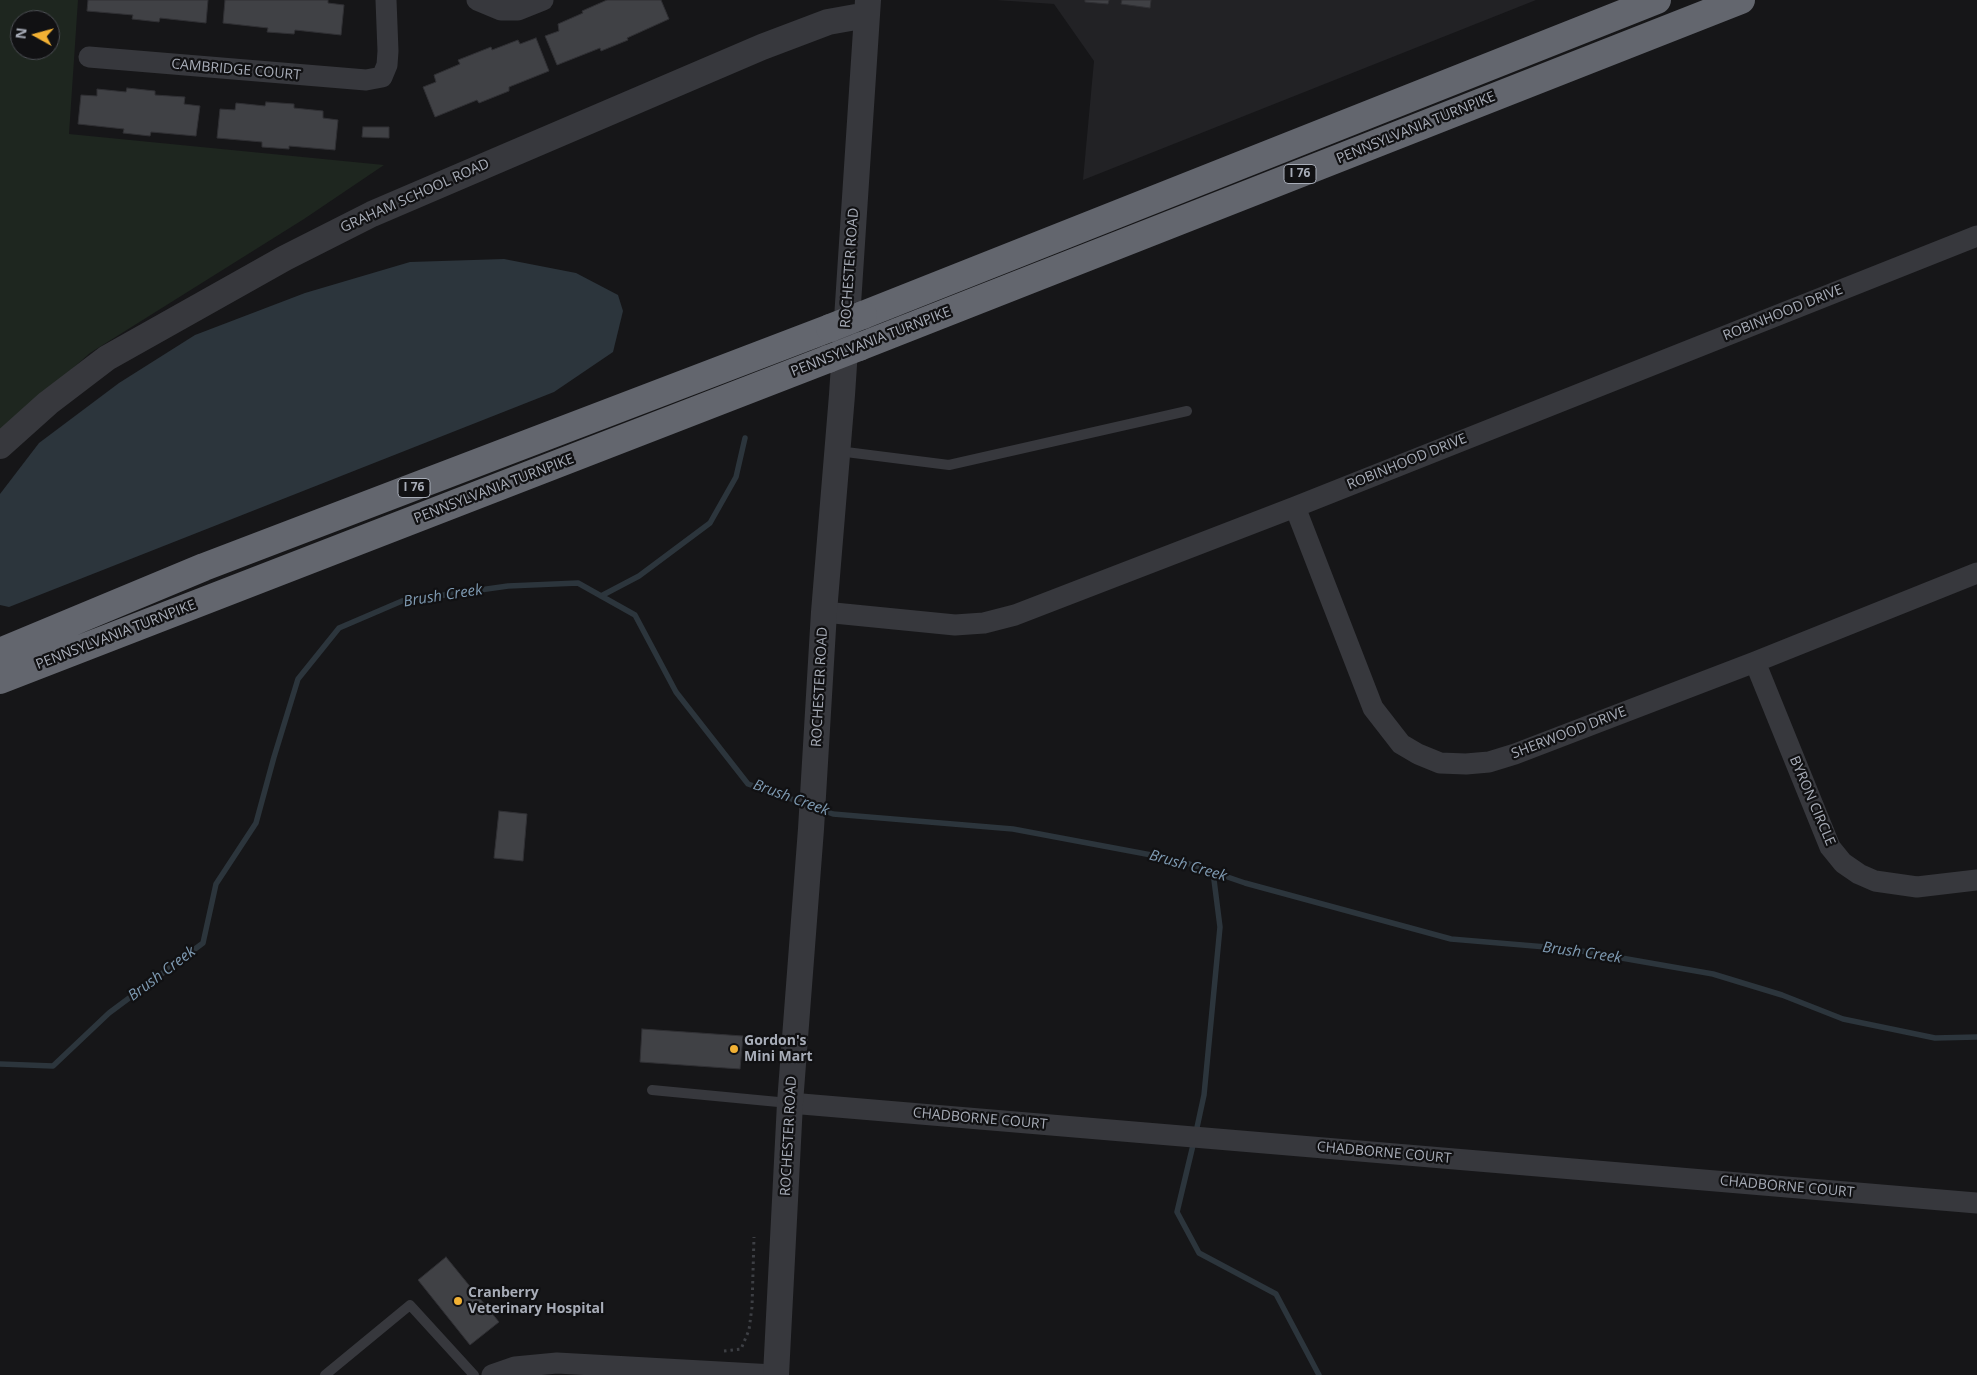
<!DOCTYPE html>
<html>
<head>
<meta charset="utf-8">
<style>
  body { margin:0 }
  #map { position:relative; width:1977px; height:1375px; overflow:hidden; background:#161618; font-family:"Open Sans",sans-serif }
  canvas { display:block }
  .north { position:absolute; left:10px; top:10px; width:50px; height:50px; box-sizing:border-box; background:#111113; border:1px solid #4d4f55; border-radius:50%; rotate:277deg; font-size:14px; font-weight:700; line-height:20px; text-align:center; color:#a8adb8 }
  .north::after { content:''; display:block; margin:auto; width:18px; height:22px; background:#f2b134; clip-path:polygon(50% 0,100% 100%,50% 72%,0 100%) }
</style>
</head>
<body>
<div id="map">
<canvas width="1977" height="1375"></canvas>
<div class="north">N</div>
</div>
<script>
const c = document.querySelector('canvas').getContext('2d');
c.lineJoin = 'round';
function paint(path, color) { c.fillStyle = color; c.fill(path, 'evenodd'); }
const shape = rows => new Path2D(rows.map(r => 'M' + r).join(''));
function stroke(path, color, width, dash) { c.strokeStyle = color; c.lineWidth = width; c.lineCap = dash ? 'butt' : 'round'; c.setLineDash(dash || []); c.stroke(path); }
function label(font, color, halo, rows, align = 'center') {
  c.font = font + ' "Open Sans",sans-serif'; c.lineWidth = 4.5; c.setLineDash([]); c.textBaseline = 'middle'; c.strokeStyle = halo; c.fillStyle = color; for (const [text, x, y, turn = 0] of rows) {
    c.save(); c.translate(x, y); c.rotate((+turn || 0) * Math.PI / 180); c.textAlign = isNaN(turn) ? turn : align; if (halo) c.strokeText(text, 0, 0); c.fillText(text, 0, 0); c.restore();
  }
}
const built = shape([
  [996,0,1536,0,1083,180,1094,61,1054,4]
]);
const green = shape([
  [0,0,78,0,69,134,384,165,304,219,90,353,0,433],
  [20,20,50,20,50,50,20,50]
]);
const water = shape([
  [504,259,576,273,618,295,623,311,613,352,554,392,9,607,0,605,0,494,39,443,119,383,195,335,305,293,410,262]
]);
const stream = shape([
  [601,596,639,576,710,523,736,477,745,438],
  [819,809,833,814,1013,829,1178,860,1245,883,1451,939,1570,949,1713,974,1782,995,1843,1019,1935,1038,1977,1037],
  [0,1064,53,1066,109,1013,203,943,216,884,256,823,274,757,298,679,339,628,402,601,508,586,578,583,635,615,676,692,748,784,806,804],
  [1196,1132,1204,1095,1220,927,1213,872],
  [1194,1141,1177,1212,1199,1253,1276,1294,1319,1375]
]);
const building = shape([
  [88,0,208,0,206,23,160,18,159,22,132,19,133,15,87,11,88,0],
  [225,0,328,0,328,3,344,5,341,35,295,30,294,34,267,32,268,28,223,23,225,0],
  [607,0,661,0,669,19,627,38,628,40,601,51,600,48,557,65,545,36,559,31,558,24,583,13,582,11,607,0],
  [1085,0,1109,0,1108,4,1085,2,1085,0],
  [1122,0,1151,0,1150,8,1121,4,1122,0],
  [536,38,549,71,509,87,509,91,479,103,477,100,435,117,423,87,436,82,434,75,460,64,458,60,491,47,492,50,518,40,520,44,536,38],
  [127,88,155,91,155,95,185,97,184,104,200,106,196,136,151,132,150,136,123,133,124,129,78,124,81,95,97,96,97,89,126,92,127,88],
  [266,102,294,104,294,108,323,111,323,118,338,120,335,150,289,146,289,149,262,147,262,142,217,138,220,109,235,110,236,103,265,106,266,102],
  [363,127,389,127,389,138,362,137,363,127],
  [499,811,527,814,523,861,494,858,499,811],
  [642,1029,743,1036,740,1069,640,1062,642,1029],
  [446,1257,499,1322,470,1345,418,1280,446,1257]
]);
const path = shape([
  [724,1351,741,1349,749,1330,752,1307,754,1237]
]);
const service = shape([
  [838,451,949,465,1187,411],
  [652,1090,789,1103],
  [325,1375,410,1305,474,1375]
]);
const minor = shape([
  [477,0,501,10,518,10,543,0],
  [89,57,366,80,382,77,387,65,388,51,386,0],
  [1295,507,1373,708,1401,744,1418,754,1440,763,1466,764,1489,762,1515,754,1755,662,1977,573],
  [824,612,955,625,984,623,1015,615,1295,507,1977,236],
  [1755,662,1830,847,1843,863,1859,874,1875,881,1917,887,1977,880],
  [790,1103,1977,1203],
  [492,1375,515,1367,557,1363,774,1375]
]);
const tertiary = shape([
  [0,446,48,403,107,358,285,258,372,214,762,47,828,22,867,15],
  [776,1375,790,1103,811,829,824,612,842,395,868,0]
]);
const motorway = shape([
  [863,315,1657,0],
  [859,347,1741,0],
  [0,652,204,567,830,328],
  [0,680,828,359]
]);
const motorwayBridge = shape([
  [830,328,863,315],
  [828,359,859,347]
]);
const markers = [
  [734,1049,5,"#f2b134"],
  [458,1301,5,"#f2b134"]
];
const shields = [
  [1300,174,32],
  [414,488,32]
];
const shieldNames = [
  ["I 76",1300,174],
  ["I 76",414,488]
];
const streetNames = [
  ["CAMBRIDGE COURT",236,70,5],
  ["PENNSYLVANIA TURNPIKE",1416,128,-22],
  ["GRAHAM SCHOOL ROAD",415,196,-24],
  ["ROCHESTER ROAD",850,268,-86],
  ["ROBINHOOD DRIVE",1783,313,-22],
  ["PENNSYLVANIA TURNPIKE",871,342,-21],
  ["ROBINHOOD DRIVE",1407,462,-22],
  ["PENNSYLVANIA TURNPIKE",494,489,-21],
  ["PENNSYLVANIA TURNPIKE",116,635,-21],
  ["ROCHESTER ROAD",820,687,-87],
  ["SHERWOOD DRIVE",1569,733,-21],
  ["BYRON CIRCLE",1812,801,67],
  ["CHADBORNE COURT",980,1119,5],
  ["ROCHESTER ROAD",789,1136,-87],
  ["CHADBORNE COURT",1384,1153,5],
  ["CHADBORNE COURT",1787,1187,5]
];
const poiNames = [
  ["Gordon's",744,1041],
  ["Mini Mart",744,1057],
  ["Cranberry",468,1293],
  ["Veterinary Hospital",468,1309]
];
const waterNames = [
  ["Brush Creek",443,596,-9],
  ["Brush Creek",791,798,20],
  ["Brush Creek",1188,866,16],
  ["Brush Creek",1582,953,8],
  ["Brush Creek",162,974,-37]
];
paint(built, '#222225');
paint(green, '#1e261f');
paint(water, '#2c353c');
stroke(stream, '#2c353c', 5.5);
paint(building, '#404145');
stroke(building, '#303034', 1);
stroke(path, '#3d3f44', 3, [2.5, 4]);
stroke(service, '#37383d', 10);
stroke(minor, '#37383d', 21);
stroke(tertiary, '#37383d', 26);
stroke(motorway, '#63666e', 28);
stroke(motorwayBridge, '#63666e', 28);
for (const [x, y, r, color] of markers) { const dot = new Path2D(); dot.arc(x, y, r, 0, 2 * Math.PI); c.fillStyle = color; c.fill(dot); stroke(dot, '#111113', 2); }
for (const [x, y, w] of shields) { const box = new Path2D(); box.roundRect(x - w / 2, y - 9.5, w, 19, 4); c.fillStyle = '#111113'; c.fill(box); stroke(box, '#a8adb8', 1); }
label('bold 12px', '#a8adb8', null, shieldNames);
label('14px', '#a8adb8', '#111113', streetNames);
label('bold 14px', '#a8adb8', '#111113', poiNames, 'left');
label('italic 15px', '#7f9bb3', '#111113', waterNames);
</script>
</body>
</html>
